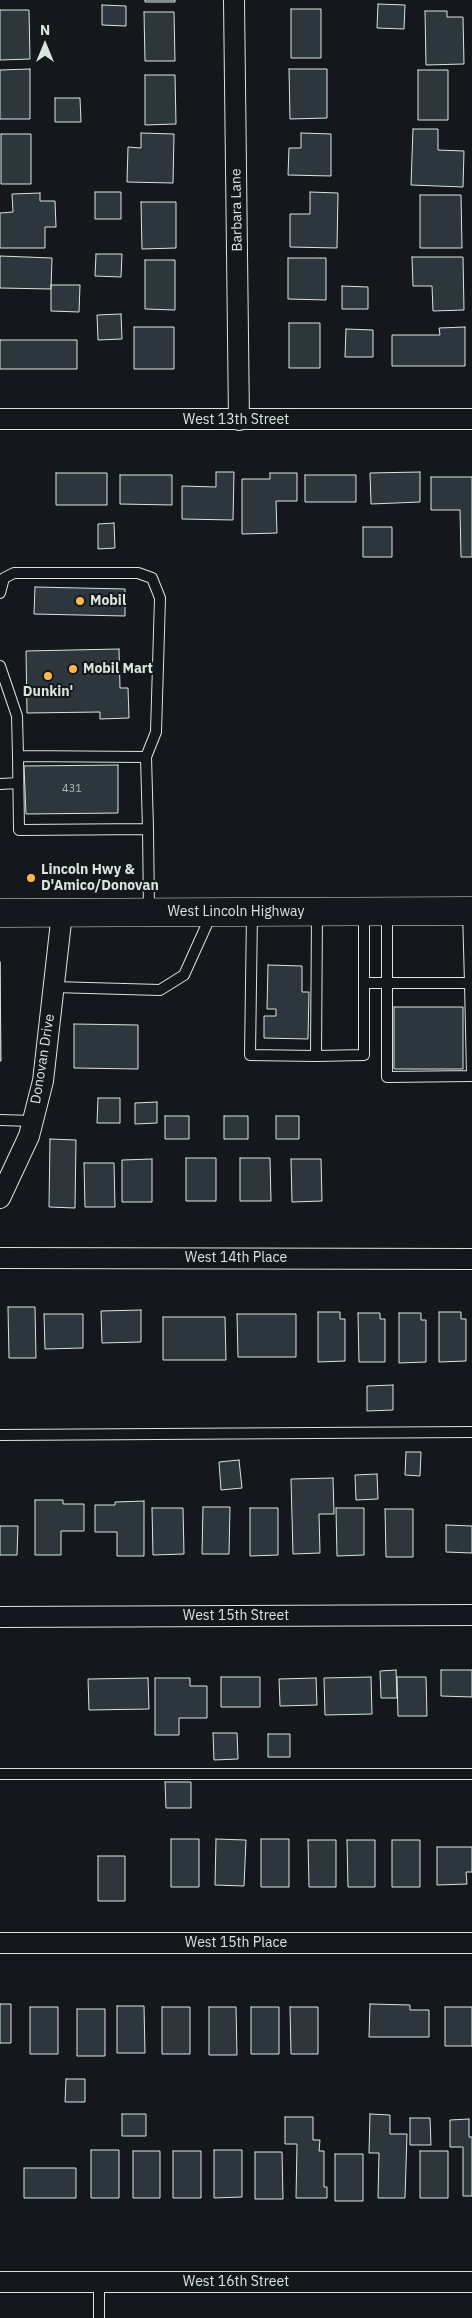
<!DOCTYPE html>
<html>
<head>
<meta charset="utf-8">
<style>
  body { margin:0 }
  #map { position:relative; width:472px; height:2318px; overflow:hidden; background:#14181c; font-family:"IBM Plex Sans",sans-serif }
  canvas { display:block }
  .north { position:absolute; left:20px; top:20px; width:50px; height:50px; -webkit-text-stroke:4px #14181c; paint-order:stroke; rotate:0deg; font-size:14px; font-weight:700; line-height:20px; text-align:center; color:#d8e6dc }
  .north::after { content:''; display:block; margin:auto; width:18px; height:22px; background:#d8e6dc; clip-path:polygon(50% 0,100% 100%,50% 72%,0 100%) }
</style>
</head>
<body>
<div id="map">
<canvas width="472" height="2318"></canvas>
<div class="north">N</div>
</div>
<script>
const c = document.querySelector('canvas').getContext('2d');
c.lineJoin = 'round';
function paint(path, color) { c.fillStyle = color; c.fill(path, 'evenodd'); }
const shape = rows => new Path2D(rows.map(r => 'M' + r).join(''));
function stroke(path, color, width, dash) { c.strokeStyle = color; c.lineWidth = width; c.lineCap = dash ? 'butt' : 'round'; c.setLineDash(dash || []); c.stroke(path); }
function label(font, color, halo, rows, align = 'center') {
  c.font = font + ' "IBM Plex Sans",sans-serif'; c.lineWidth = 4; c.setLineDash([]); c.textBaseline = 'middle'; c.strokeStyle = halo; c.fillStyle = color; for (const [text, x, y, turn = 0] of rows) {
    c.save(); c.translate(x, y); c.rotate((+turn || 0) * Math.PI / 180); c.textAlign = isNaN(turn) ? turn : align; if (halo) c.strokeText(text, 0, 0); c.fillText(text, 0, 0); c.restore();
  }
}
const building = shape([
  [145,0,175,0,175,2,145,2,145,0],
  [378,4,405,5,404,29,377,28,378,4],
  [102,5,126,6,126,26,102,25,102,5],
  [291,9,321,9,321,58,291,58,291,9],
  [0,10,29,10,30,59,0,60,0,10],
  [425,11,447,11,447,17,463,17,464,64,426,65,425,11],
  [144,12,174,12,175,61,145,61,144,12],
  [30,69,30,119,0,119,0,70,30,69],
  [289,69,327,69,327,118,290,119,289,69],
  [418,70,448,70,448,120,418,120,418,70],
  [145,75,175,75,176,124,145,125,145,75],
  [55,98,80,98,81,122,55,122,55,98],
  [413,129,438,129,438,150,464,151,463,187,411,185,413,129],
  [141,133,174,134,173,183,127,182,128,147,141,148,141,133],
  [301,133,331,134,331,176,288,175,289,148,301,148,301,133],
  [1,134,31,134,31,184,1,184,1,134],
  [95,192,121,192,121,219,95,219,95,192],
  [310,192,338,193,337,248,290,247,290,214,310,214,310,192],
  [40,193,40,201,55,201,56,227,45,227,45,248,0,248,0,213,13,212,12,194,40,193],
  [420,195,461,195,462,248,420,248,420,195],
  [141,202,176,202,176,248,142,249,141,202],
  [96,254,122,254,121,277,95,276,96,254],
  [0,256,52,258,51,289,0,288,0,256],
  [412,257,463,257,464,310,433,311,432,286,413,286,412,257],
  [288,258,326,258,326,300,288,299,288,258],
  [145,260,175,260,175,310,145,309,145,260],
  [51,285,80,285,79,312,51,311,51,285],
  [342,286,368,287,368,309,342,309,342,286],
  [121,314,122,339,98,340,97,315,121,314],
  [289,323,320,323,320,368,289,368,289,323],
  [134,327,174,327,174,369,134,369,134,327],
  [465,327,465,366,392,366,392,335,440,335,439,328,465,327],
  [346,329,373,330,373,357,345,357,346,329],
  [0,340,77,340,77,369,0,369,0,340],
  [216,472,234,472,233,520,182,519,182,486,216,487,216,472],
  [420,472,420,502,371,504,370,473,420,472],
  [56,473,107,473,107,505,56,505,56,473],
  [270,473,297,473,297,501,276,501,277,533,242,534,242,479,270,479,270,473],
  [120,475,172,475,172,505,120,504,120,475],
  [305,475,356,475,356,502,305,502,305,475],
  [431,477,472,477,472,557,461,557,460,510,431,510,431,477],
  [114,523,115,548,98,549,98,524,114,523],
  [363,527,392,527,392,557,363,557,363,527],
  [35,587,125,589,125,616,34,614,35,587],
  [119,649,120,688,128,688,129,718,100,719,100,712,27,713,26,651,119,649],
  [118,765,118,813,26,814,24,766,118,765],
  [0,962,1,1061,0,1061,0,962],
  [268,965,302,966,302,992,309,992,308,1039,264,1038,264,1016,276,1016,276,1009,267,1009,268,965],
  [394,1007,463,1007,463,1069,394,1069,394,1007],
  [74,1024,138,1025,138,1069,74,1068,74,1024],
  [98,1098,120,1098,120,1123,97,1123,98,1098],
  [157,1102,157,1123,135,1124,135,1103,157,1102],
  [165,1116,189,1116,189,1139,165,1139,165,1116],
  [224,1116,248,1116,248,1139,224,1139,224,1116],
  [276,1116,299,1116,299,1139,276,1139,276,1116],
  [50,1139,76,1140,75,1208,49,1207,50,1139],
  [186,1158,216,1158,216,1201,186,1201,186,1158],
  [240,1158,270,1158,271,1201,240,1201,240,1158],
  [152,1159,152,1202,122,1202,122,1160,152,1159],
  [291,1159,321,1159,322,1201,292,1202,291,1159],
  [84,1163,114,1163,115,1207,85,1207,84,1163],
  [8,1307,35,1307,36,1358,9,1358,8,1307],
  [141,1310,141,1342,102,1343,101,1311,141,1310],
  [318,1312,340,1312,340,1319,345,1319,345,1361,318,1362,318,1312],
  [439,1312,461,1312,461,1319,466,1319,466,1361,439,1362,439,1312],
  [358,1313,380,1313,380,1319,385,1319,385,1362,359,1362,358,1313],
  [399,1313,421,1313,421,1320,426,1320,426,1362,399,1363,399,1313],
  [44,1314,83,1314,83,1348,45,1349,44,1314],
  [237,1314,296,1314,296,1357,238,1357,237,1314],
  [163,1317,225,1317,226,1360,163,1360,163,1317],
  [393,1385,393,1410,367,1411,367,1386,393,1385],
  [406,1452,421,1452,420,1476,405,1475,406,1452],
  [239,1460,242,1488,221,1490,219,1462,239,1460],
  [377,1474,378,1499,356,1500,355,1475,377,1474],
  [333,1478,334,1514,319,1514,320,1553,293,1554,291,1479,333,1478],
  [35,1500,63,1500,63,1504,84,1504,84,1531,61,1531,61,1555,35,1555,35,1500],
  [144,1501,144,1556,117,1556,117,1532,95,1532,95,1505,115,1505,115,1502,144,1501],
  [203,1507,230,1507,229,1554,202,1554,203,1507],
  [152,1508,183,1508,184,1554,153,1555,152,1508],
  [250,1508,278,1508,278,1555,250,1556,250,1508],
  [336,1508,364,1508,364,1555,337,1556,336,1508],
  [385,1509,413,1509,413,1557,386,1557,385,1509],
  [446,1525,472,1526,472,1553,446,1552,446,1525],
  [0,1526,18,1526,17,1555,0,1555,0,1526],
  [396,1670,397,1698,381,1698,380,1671,396,1670],
  [441,1670,472,1670,472,1697,441,1696,441,1670],
  [221,1677,260,1677,260,1707,221,1707,221,1677],
  [371,1677,372,1714,325,1715,324,1678,371,1677],
  [397,1677,426,1677,427,1716,398,1716,397,1677],
  [148,1678,149,1709,89,1710,88,1679,148,1678],
  [155,1678,190,1678,190,1686,207,1686,207,1718,179,1718,179,1735,155,1735,155,1678],
  [316,1678,317,1705,280,1706,279,1679,316,1678],
  [213,1733,237,1733,238,1759,214,1760,213,1733],
  [268,1734,290,1734,290,1757,268,1757,268,1734],
  [165,1782,191,1782,191,1808,166,1808,165,1782],
  [171,1839,199,1839,199,1887,171,1887,171,1839],
  [216,1839,246,1840,244,1886,215,1885,216,1839],
  [261,1839,289,1839,289,1887,261,1887,261,1839],
  [308,1840,336,1840,336,1887,309,1887,308,1840],
  [347,1840,375,1840,375,1887,348,1887,347,1840],
  [392,1840,420,1840,420,1887,392,1887,392,1840],
  [437,1847,472,1847,472,1872,466,1872,467,1884,437,1885,437,1847],
  [98,1856,125,1856,125,1901,98,1901,98,1856],
  [0,2004,11,2004,11,2043,0,2043,0,2004],
  [370,2004,410,2005,410,2010,429,2010,429,2037,369,2037,370,2004],
  [117,2006,144,2006,145,2053,117,2053,117,2006],
  [30,2007,58,2007,58,2054,30,2054,30,2007],
  [162,2007,190,2007,190,2054,162,2054,162,2007],
  [209,2007,236,2007,237,2055,209,2055,209,2007],
  [251,2007,279,2007,279,2054,251,2054,251,2007],
  [290,2007,318,2007,318,2054,291,2054,290,2007],
  [445,2007,472,2007,472,2046,445,2046,445,2007],
  [77,2009,105,2009,105,2056,77,2056,77,2009],
  [66,2079,85,2079,85,2102,65,2102,66,2079],
  [122,2114,146,2114,146,2136,122,2136,122,2114],
  [370,2114,390,2115,390,2134,407,2134,405,2198,378,2198,379,2153,369,2153,370,2114],
  [285,2117,313,2117,313,2140,320,2140,319,2151,324,2151,324,2187,327,2187,327,2198,296,2198,297,2144,285,2144,285,2117],
  [410,2118,430,2118,431,2145,410,2145,410,2118],
  [469,2119,469,2137,472,2137,472,2196,463,2196,463,2147,450,2147,450,2120,469,2119],
  [91,2150,119,2150,119,2198,91,2198,91,2150],
  [214,2150,242,2150,242,2197,214,2198,214,2150],
  [133,2151,160,2151,160,2198,133,2198,133,2151],
  [173,2151,201,2151,201,2198,173,2198,173,2151],
  [420,2151,448,2151,448,2198,420,2198,420,2151],
  [255,2152,282,2152,283,2199,255,2199,255,2152],
  [335,2154,363,2154,363,2201,335,2201,335,2154],
  [24,2168,76,2168,76,2198,24,2198,24,2168]
]);
const lane = shape([
  [0,593,4,578,14,573,138,573,152,578,160,598,156,732,146,757],
  [0,666,17,716,18,756],
  [0,784,18,783],
  [148,829,19,830,18,756,146,757,148,829,149,911],
  [252,913,250,1055,316,1056,317,913],
  [387,913,387,983,470,983,468,911],
  [364,983,387,983,387,1077,472,1076,470,983],
  [53,987,160,990,184,975,212,913],
  [316,1056,364,1055,364,912],
  [0,1120,33,1121],
  [0,1435,472,1432],
  [0,1774,472,1774],
  [99,2282,99,2318]
]);
const street = shape([
  [234,0,239,420],
  [0,419,472,419],
  [0,1198,29,1136,43,1081,62,913],
  [0,1258,472,1259],
  [0,1617,472,1615],
  [0,1943,472,1943],
  [0,2282,472,2282]
]);
const primary = shape([
  [0,913,472,911]
]);
const markers = [
  [80,601,5,"#ffb74d"],
  [73,669,5,"#ffb74d"],
  [48,676,5,"#ffb74d"],
  [31,878,5,"#ffb74d"]
];
const numberNames = [
  ["431",72,789]
];
const streetNames = [
  ["Barbara Lane",237,210,-91],
  ["West 13th Street",236,420],
  ["West Lincoln Highway",236,912],
  ["Donovan Drive",43,1059,-81],
  ["West 14th Place",236,1258],
  ["West 15th Street",236,1616],
  ["West 15th Place",236,1943],
  ["West 16th Street",236,2282]
];
const poiNames = [
  ["Mobil",90,601],
  ["Mobil Mart",83,669],
  ["Dunkin'",48,692,"center"],
  ["Lincoln Hwy &",41,870],
  ["D'Amico/Donovan",41,886]
];
paint(building, '#2c363c');
stroke(building, '#d8e6dc', 1);
stroke(lane, '#d8e6dc', 12);
stroke(street, '#d8e6dc', 22);
stroke(primary, '#d8e6dc', 29);
stroke(lane, '#14181c', 10);
stroke(street, '#14181c', 20);
stroke(primary, '#14181c', 28);
for (const [x, y, r, color] of markers) { const dot = new Path2D(); dot.arc(x, y, r, 0, 2 * Math.PI); c.fillStyle = color; c.fill(dot); stroke(dot, '#14181c', 2); }
label('11px', '#adbab4', null, numberNames);
label('14px', '#d8e6dc', '#14181c', streetNames);
label('bold 14px', '#d8e6dc', '#14181c', poiNames, 'left');
</script>
</body>
</html>
